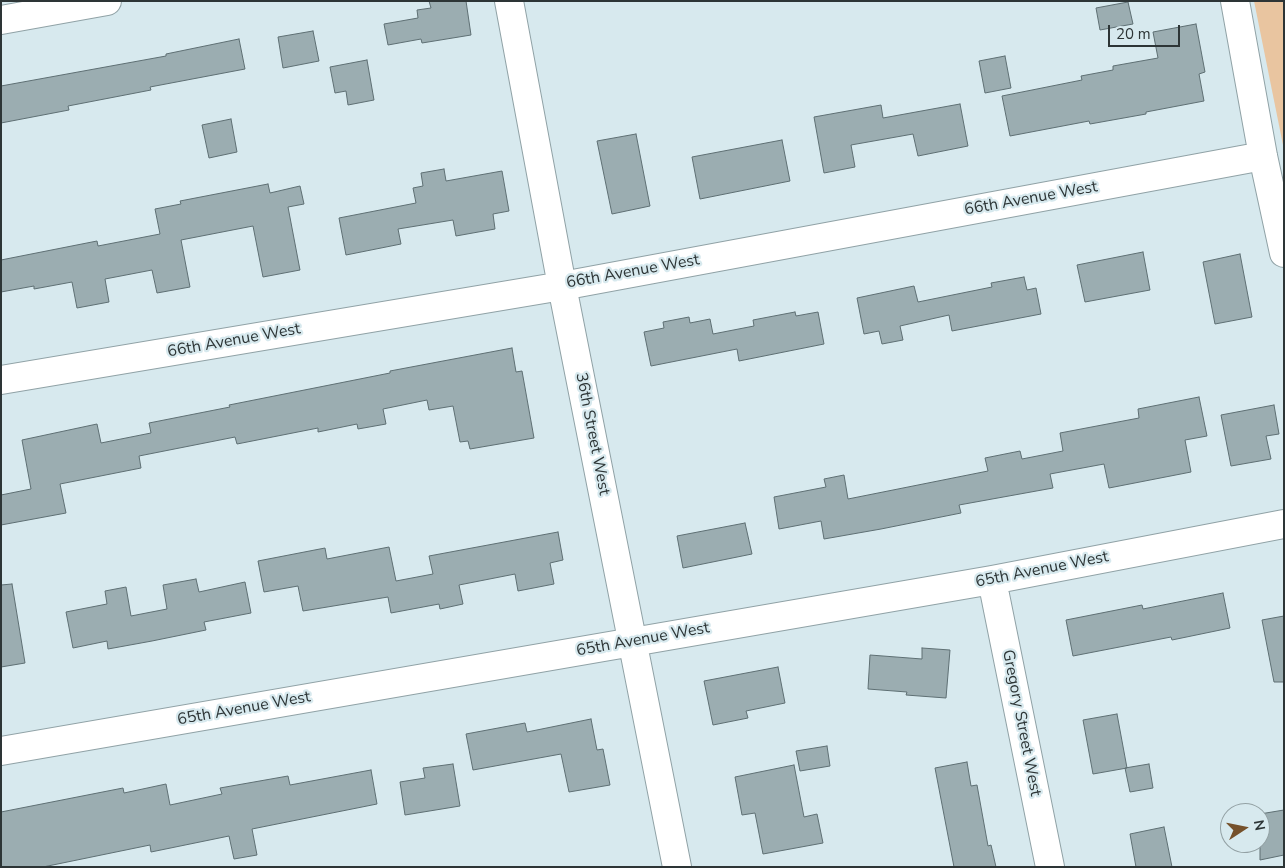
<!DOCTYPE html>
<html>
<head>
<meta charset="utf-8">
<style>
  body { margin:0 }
  #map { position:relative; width:1285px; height:868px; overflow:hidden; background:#d7e9ee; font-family:"Nunito Sans",sans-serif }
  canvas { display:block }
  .frame { position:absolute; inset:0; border:2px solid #2d3536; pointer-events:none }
  .north { position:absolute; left:1220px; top:803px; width:50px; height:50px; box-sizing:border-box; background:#d7e9ee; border:1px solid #93a1a4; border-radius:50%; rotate:79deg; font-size:14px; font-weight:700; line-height:20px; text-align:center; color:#2d3536 }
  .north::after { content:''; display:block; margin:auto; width:18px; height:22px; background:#75512b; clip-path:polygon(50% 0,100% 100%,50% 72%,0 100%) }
  .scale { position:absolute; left:1108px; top:25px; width:72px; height:22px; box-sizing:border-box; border:2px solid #2d3536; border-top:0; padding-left:6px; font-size:15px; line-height:18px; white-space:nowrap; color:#2d3536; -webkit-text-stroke:4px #d7e9ee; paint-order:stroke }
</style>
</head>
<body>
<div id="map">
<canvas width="1285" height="868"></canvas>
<div class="frame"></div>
<div class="north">N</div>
<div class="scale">20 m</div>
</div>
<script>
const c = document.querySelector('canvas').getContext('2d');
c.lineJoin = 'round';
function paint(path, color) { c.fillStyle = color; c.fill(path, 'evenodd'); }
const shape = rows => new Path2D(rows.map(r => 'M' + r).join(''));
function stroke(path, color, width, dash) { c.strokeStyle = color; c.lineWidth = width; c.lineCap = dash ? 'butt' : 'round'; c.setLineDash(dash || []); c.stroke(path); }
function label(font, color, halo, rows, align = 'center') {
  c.font = font + ' "Nunito Sans",sans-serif'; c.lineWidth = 4.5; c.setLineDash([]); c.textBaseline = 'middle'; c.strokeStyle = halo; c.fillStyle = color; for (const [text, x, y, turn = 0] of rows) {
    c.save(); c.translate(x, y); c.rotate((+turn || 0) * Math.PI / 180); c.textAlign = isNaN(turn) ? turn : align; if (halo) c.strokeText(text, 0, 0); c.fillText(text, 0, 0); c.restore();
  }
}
const green = shape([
  [1254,1,1284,1,1284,150]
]);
const building = shape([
  [429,1,466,1,471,35,422,43,421,39,388,45,384,24,418,18,417,10,431,8,429,1],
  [1128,2,1133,24,1100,30,1096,8,1128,2],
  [1196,24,1205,72,1199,74,1204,101,1146,112,1146,114,1090,124,1089,121,1010,136,1002,96,1082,80,1081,76,1113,70,1113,66,1158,58,1153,32,1196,24],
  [313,31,319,61,283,68,278,37,313,31],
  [239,39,245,69,150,87,151,90,68,106,69,110,1,123,1,86,166,56,166,54,239,39],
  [1005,56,1011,88,985,93,979,61,1005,56],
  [367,60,374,100,348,105,346,91,335,93,330,67,367,60],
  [960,104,968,146,918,156,913,134,851,145,855,167,824,173,814,117,881,105,883,118,960,104],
  [231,119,237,152,209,158,202,125,231,119],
  [636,134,650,206,612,214,597,141,636,134],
  [782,140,790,181,700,199,692,157,782,140],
  [444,169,446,181,502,171,509,211,493,214,495,229,456,236,453,220,398,229,401,244,346,255,339,218,416,203,413,188,423,186,421,173,444,169],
  [268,184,270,193,300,186,304,204,288,207,300,270,263,277,253,226,181,240,190,287,157,293,152,270,105,279,109,302,77,308,72,282,34,289,34,286,1,292,1,260,97,241,98,246,160,234,155,209,181,204,180,201,268,184],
  [1143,252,1150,290,1085,302,1077,265,1143,252],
  [1240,254,1252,317,1215,324,1203,262,1240,254],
  [1024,277,1027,290,1036,288,1041,314,952,331,949,315,900,326,903,340,882,344,879,331,864,334,857,298,914,286,918,302,992,287,991,283,1024,277],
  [795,312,796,316,818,312,824,344,739,361,737,349,651,366,644,332,664,328,663,322,689,317,690,323,710,319,713,334,754,326,753,320,795,312],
  [512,348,516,372,522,371,534,438,470,449,468,441,460,442,453,406,429,410,427,400,383,409,386,424,358,429,357,424,318,432,318,428,237,444,235,437,139,456,141,468,60,484,66,513,1,525,1,495,31,489,22,440,97,424,101,443,151,433,149,423,230,407,229,405,390,373,390,371,512,348],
  [1199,397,1207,436,1185,440,1191,472,1109,488,1104,464,1050,474,1053,488,959,505,961,513,881,529,824,539,821,521,779,529,774,497,826,487,824,479,844,475,848,499,988,471,985,458,1020,451,1022,459,1063,451,1060,433,1139,418,1138,409,1199,397],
  [1274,405,1279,434,1266,436,1271,459,1231,466,1221,415,1274,405],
  [745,523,752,554,683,568,677,536,745,523],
  [558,532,563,560,550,563,554,584,518,591,515,574,459,585,463,604,440,609,439,604,391,613,388,597,303,611,298,586,264,592,258,561,325,548,327,559,389,547,396,581,433,574,429,556,558,532],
  [196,579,199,592,245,582,251,613,204,622,206,630,152,641,108,649,107,641,73,648,66,612,107,604,105,591,126,587,131,616,167,609,163,585,196,579],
  [12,584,25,663,1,667,1,585,12,584],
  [1223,593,1230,628,1172,640,1171,637,1073,656,1066,620,1142,605,1143,609,1223,593],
  [1284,616,1284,682,1274,682,1262,620,1284,616],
  [922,648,950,650,946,698,906,695,907,692,868,689,870,655,922,659,922,648],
  [778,667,785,703,746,711,748,718,713,725,704,681,778,667],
  [1117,714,1127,768,1093,774,1083,720,1117,714],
  [591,719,597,750,603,749,610,785,569,792,561,754,473,770,466,734,525,723,527,732,591,719],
  [827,746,830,766,800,771,796,751,827,746],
  [967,762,971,786,977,785,988,846,991,845,996,867,954,867,935,768,967,762],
  [453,764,460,806,405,815,400,782,425,778,423,768,453,764],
  [1149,764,1153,788,1130,792,1125,768,1149,764],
  [794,765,804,817,817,814,823,843,763,854,755,813,742,815,735,777,794,765],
  [371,770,377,804,252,829,257,855,234,859,229,836,151,852,150,845,43,867,1,867,1,812,123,788,124,793,166,784,170,805,222,794,220,788,288,776,290,785,371,770],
  [1284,810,1284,855,1260,860,1260,814,1284,810],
  [1164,827,1172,867,1136,867,1130,834,1164,827]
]);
const minor = shape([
  [509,1,562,286,677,867],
  [1235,1,1263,156,1284,253],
  [1,20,107,1],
  [1,380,562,286,1263,156],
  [992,580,1050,867],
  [1,751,992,580,1284,524]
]);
const streetNames = [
  ["66th Avenue West",1031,199,-10],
  ["66th Avenue West",633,272,-10],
  ["66th Avenue West",234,341,-10],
  ["36th Street West",592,434,79],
  ["65th Avenue West",1042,570,-11],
  ["65th Avenue West",643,640,-10],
  ["65th Avenue West",244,709,-10],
  ["Gregory Street West",1021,723,79]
];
paint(green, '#e9c5a0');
paint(building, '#9badb1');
stroke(building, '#5e6f73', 1);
stroke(minor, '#90a2a6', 30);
stroke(minor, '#fff', 28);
label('16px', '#2d3536', '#d7e9ee', streetNames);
</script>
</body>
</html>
